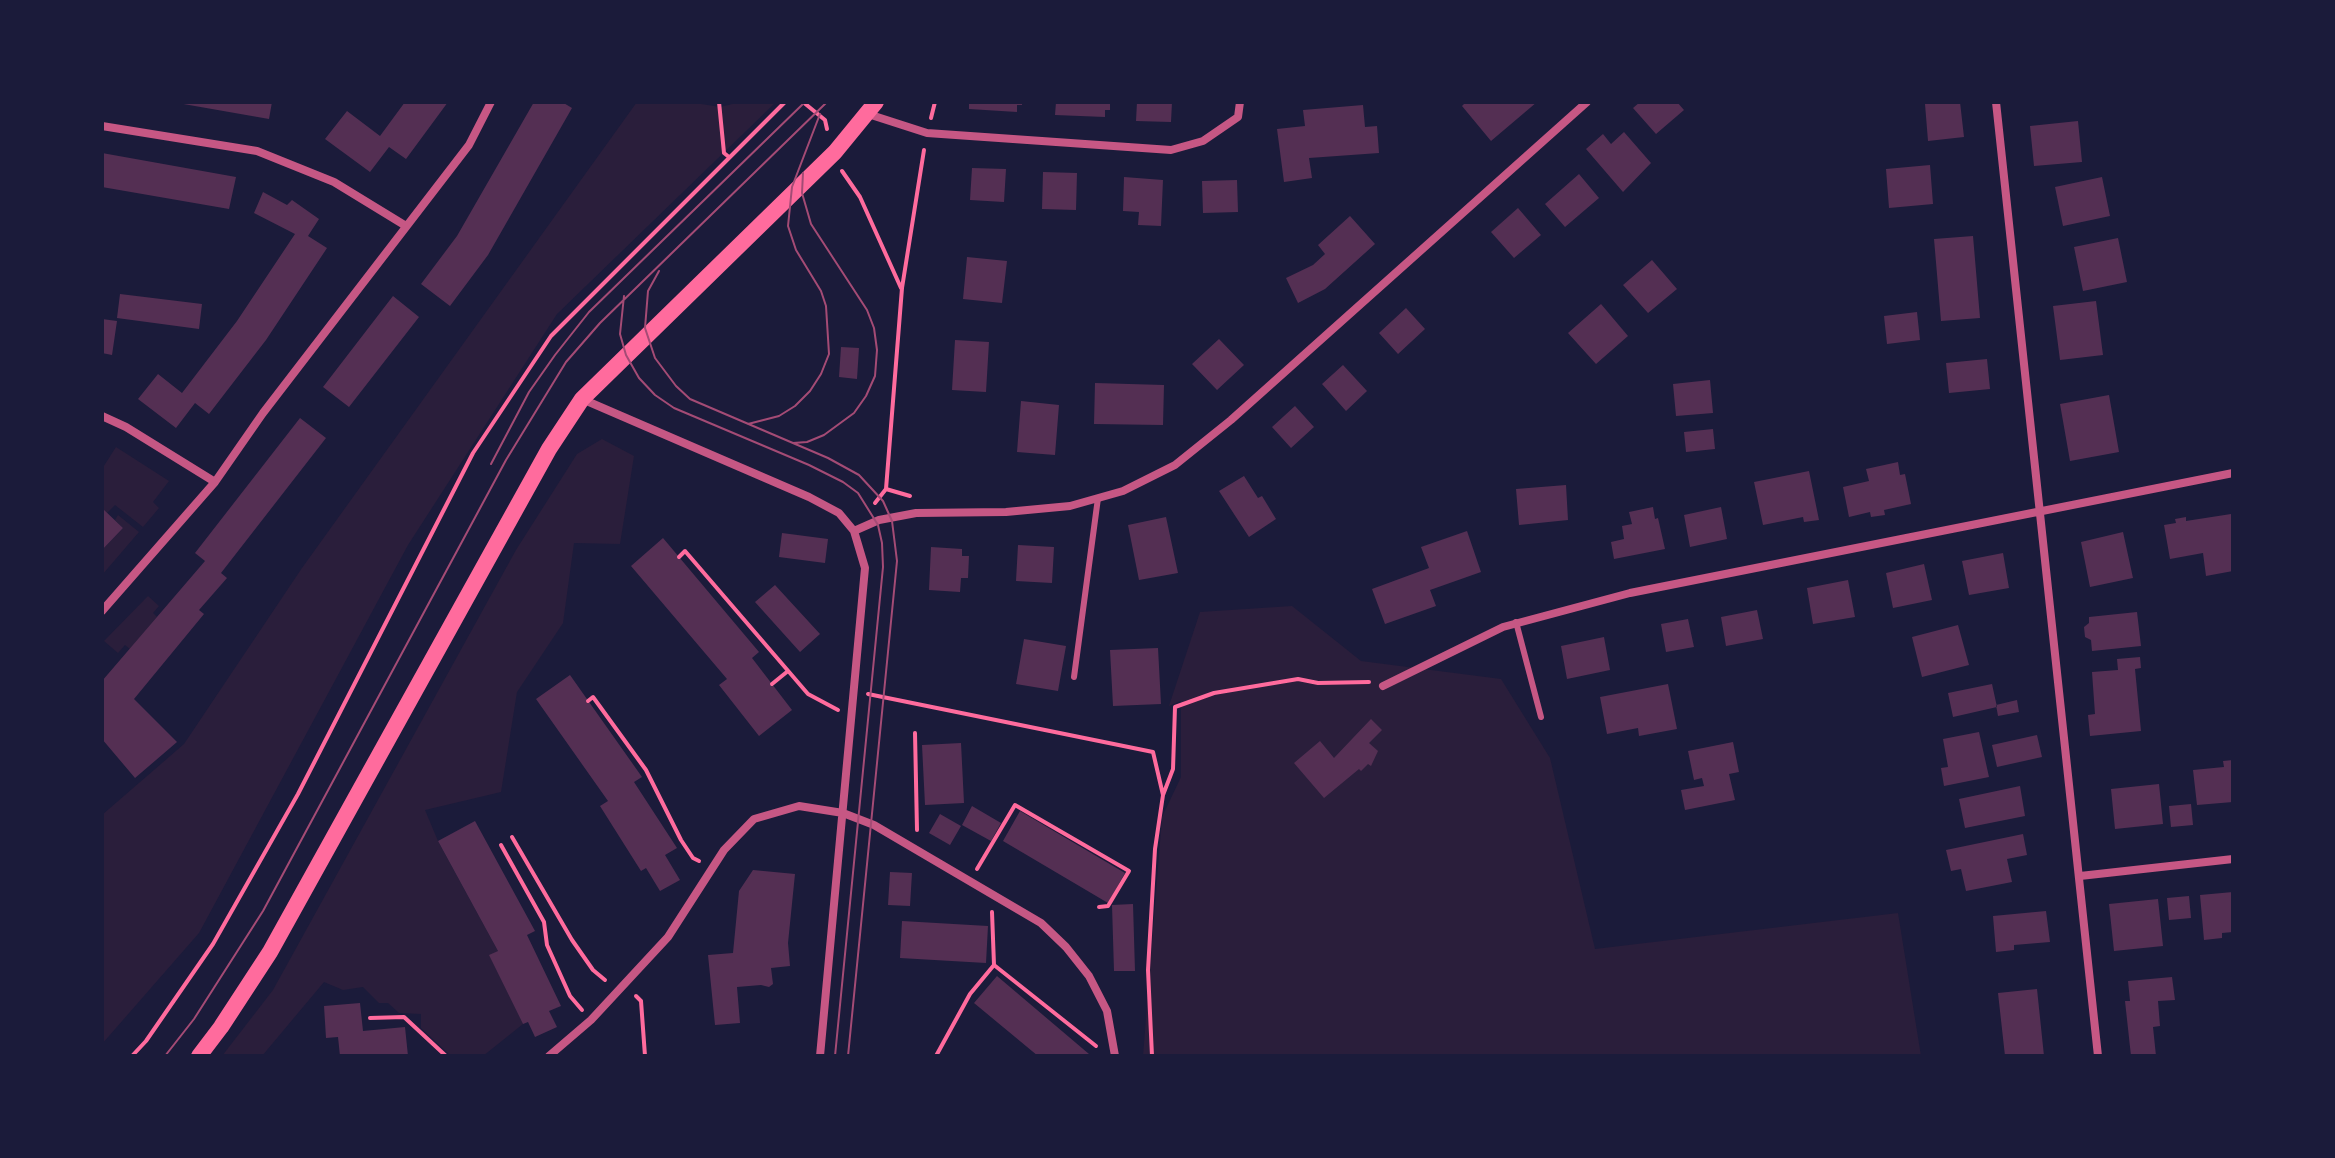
<!DOCTYPE html>
<html>
<head>
<meta charset="utf-8">
<style>
  body { margin:0 }
  #map { position:relative; width:2335px; height:1158px; overflow:hidden; background:#1b1b3a; font-family:"Public Sans",sans-serif }
  canvas { display:block }
  .frame { position:absolute; inset:0; border:104px solid #1b1b3a; pointer-events:none }
</style>
</head>
<body>
<div id="map">
<canvas width="2335" height="1158"></canvas>
<div class="frame"></div>
</div>
<script>
const c = document.querySelector('canvas').getContext('2d');
c.lineJoin = 'round';
function paint(path, color) { c.fillStyle = color; c.fill(path, 'evenodd'); }
const shape = rows => new Path2D(rows.map(r => 'M' + r).join(''));
function stroke(path, color, width, dash) { c.strokeStyle = color; c.lineWidth = width; c.lineCap = dash ? 'butt' : 'round'; c.setLineDash(dash || []); c.stroke(path); }
const green = shape([
  [637,102,689,102,720,107,741,102,776,102,557,314,408,545,199,933,102,1044,102,815,184,744,302,568],
  [602,439,634,456,620,544,574,543,563,623,517,692,501,792,425,810,438,841,498,951,490,956,523,1024,483,1056,451,1056,421,1028,421,1014,399,1013,388,1003,379,1003,363,987,343,990,324,982,262,1056,222,1056,273,990,516,550,577,454],
  [116,447,169,481,153,502,159,508,143,527,115,505,107,513,102,508,102,469],
  [118,515,139,532,102,575,102,550,123,528,115,520],
  [148,596,159,606,153,613,157,617,130,649,125,645,118,653,104,641],
  [1292,606,1361,661,1501,679,1550,758,1595,949,1898,913,1921,1056,1143,1056,1162,817,1181,777,1181,701,1169,706,1200,612]
]);
const building = shape([
  [172,102,272,102,269,119],
  [405,102,448,102,406,159,389,147,370,172,325,139,347,111,380,136],
  [534,102,562,102,572,108,488,255,450,306,421,284,457,236],
  [969,102,1022,102,1022,105,1017,105,1017,112,969,109],
  [1056,102,1110,102,1110,110,1105,110,1105,117,1055,115],
  [1137,102,1172,102,1171,122,1136,121],
  [1466,102,1537,102,1491,141,1462,106],
  [1640,102,1677,102,1684,110,1656,134,1633,108],
  [1960,102,1964,137,1928,141,1925,104],
  [1363,105,1365,127,1377,126,1379,153,1309,158,1312,178,1284,182,1277,129,1305,126,1303,110],
  [2078,121,2082,162,2034,166,2030,126],
  [1624,132,1651,163,1623,192,1586,149,1603,134,1611,144],
  [102,153,236,177,229,209,102,187],
  [1930,165,1933,204,1889,208,1886,169],
  [972,168,1006,169,1004,202,970,200],
  [1043,172,1077,173,1076,210,1042,209],
  [1579,174,1599,198,1565,227,1545,204],
  [1124,177,1163,180,1161,226,1138,225,1139,212,1123,211],
  [2102,177,2110,216,2063,226,2055,187],
  [1237,180,1238,212,1203,213,1202,181],
  [263,192,287,205,292,200,319,219,308,236,327,248,266,340,209,414,195,403,176,428,138,399,158,374,182,393,237,321,295,234,254,213],
  [1518,208,1541,235,1514,258,1491,232],
  [1350,216,1375,244,1325,289,1298,303,1286,278,1313,265,1325,254,1318,245],
  [1973,236,1980,318,1941,321,1934,239],
  [2118,238,2127,282,2083,291,2074,247],
  [967,257,1007,261,1002,303,963,299],
  [1652,260,1677,289,1648,313,1623,285],
  [120,294,202,304,199,329,117,318],
  [393,296,419,317,349,407,323,387],
  [2096,301,2103,355,2060,360,2053,306],
  [1601,304,1628,336,1596,364,1568,333],
  [1406,308,1425,329,1398,354,1379,333],
  [1917,312,1920,340,1887,344,1884,316],
  [102,319,117,321,112,355,102,353],
  [1219,339,1244,365,1217,390,1192,364],
  [955,340,989,342,986,392,952,390],
  [841,347,859,348,857,379,839,377],
  [1987,359,1990,389,1949,393,1946,363],
  [1343,365,1367,391,1346,411,1322,384],
  [1710,380,1713,413,1676,416,1673,384],
  [1095,383,1164,385,1163,425,1094,424],
  [2109,395,2119,452,2070,461,2060,404],
  [1021,401,1059,405,1055,455,1017,452],
  [1295,406,1314,427,1291,448,1272,427],
  [300,418,326,438,221,573,227,578,199,610,204,614,134,699,177,742,135,778,102,739,102,681,205,561,195,553],
  [1713,429,1715,449,1686,452,1684,432],
  [1898,462,1900,475,1905,474,1911,504,1884,510,1885,515,1871,517,1870,512,1849,517,1843,487,1869,481,1866,469],
  [1809,471,1819,520,1804,522,1803,517,1763,525,1754,482],
  [1244,476,1258,498,1262,496,1276,519,1249,537,1219,491],
  [1566,485,1568,520,1519,525,1516,489],
  [1653,507,1655,519,1658,518,1665,549,1614,559,1611,542,1624,539,1622,526,1632,524,1629,512],
  [1721,507,1727,539,1690,547,1684,515],
  [102,508,123,528,102,550],
  [2231,514,2233,571,2206,576,2203,553,2170,559,2164,525,2176,523,2175,519,2186,517,2186,521],
  [1166,517,1178,573,1139,580,1128,525],
  [1467,531,1481,572,1430,590,1436,606,1385,624,1372,589,1429,568,1421,547],
  [2123,532,2133,578,2090,587,2081,542],
  [782,533,828,539,825,563,779,557],
  [663,538,759,652,752,658,792,710,759,736,719,685,727,679,631,566],
  [1018,545,1054,547,1052,583,1016,581],
  [931,547,962,549,962,556,969,556,968,578,961,578,960,592,929,590],
  [2003,553,2009,588,1969,595,1962,561],
  [1924,564,1932,600,1893,608,1886,573],
  [1848,580,1855,617,1813,624,1807,588],
  [775,585,820,634,800,652,755,602],
  [1757,610,1763,639,1726,646,1721,617],
  [2137,612,2141,646,2092,651,2091,640,2085,637,2084,627,2089,623,2089,617],
  [1688,619,1694,647,1666,652,1661,624],
  [1958,625,1969,665,1922,677,1912,637],
  [1604,637,1610,670,1567,679,1561,646],
  [1024,639,1066,646,1058,691,1016,684],
  [1158,648,1161,704,1113,706,1110,650],
  [2140,657,2141,668,2135,669,2141,731,2090,736,2088,715,2095,714,2092,672,2118,670,2117,659],
  [570,675,642,777,634,782,677,848,665,855,680,880,660,891,646,868,641,871,600,806,608,801,536,699],
  [1668,684,1677,729,1639,736,1638,728,1607,734,1600,697],
  [1992,684,1997,707,1953,717,1948,693],
  [2017,700,2019,712,1998,716,1996,705],
  [1371,719,1382,730,1369,743,1378,751,1371,766,1368,764,1361,771,1359,769,1324,798,1294,763,1320,741,1334,758],
  [1979,732,1989,777,1944,786,1941,768,1948,767,1943,739],
  [2037,735,2042,757,1997,767,1992,745],
  [1733,742,1739,772,1729,774,1735,800,1685,810,1681,790,1704,786,1702,778,1694,780,1688,751],
  [961,743,964,803,925,805,922,745],
  [2233,760,2233,802,2197,805,2193,770,2224,767,2223,761],
  [2159,784,2163,824,2115,829,2111,789],
  [2020,786,2025,816,1965,828,1959,799],
  [2191,804,2193,825,2171,827,2169,806],
  [972,806,1001,823,991,841,962,825],
  [1020,811,1125,873,1108,903,1003,841],
  [940,814,961,826,950,845,929,833],
  [475,821,535,931,527,935,561,1006,549,1011,557,1027,535,1037,528,1022,523,1024,489,955,498,951,438,841],
  [2023,834,2027,855,2007,859,2012,882,1966,891,1961,869,1951,871,1946,850],
  [753,870,795,874,788,943,790,966,771,968,773,984,769,987,761,985,737,987,740,1023,715,1025,708,955,733,953,739,891],
  [890,872,912,873,910,906,888,905],
  [2233,892,2233,932,2222,933,2222,938,2204,940,2200,895],
  [2189,896,2191,918,2169,920,2167,898],
  [2158,899,2163,946,2114,951,2109,904],
  [1133,904,1135,971,1114,971,1112,905],
  [2046,911,2050,942,2014,945,2014,950,1996,952,1993,916],
  [902,921,988,926,986,963,900,958],
  [997,976,1089,1054,1087,1056,1038,1056,974,1003],
  [2172,977,2175,1000,2158,1001,2160,1026,2153,1027,2156,1056,2131,1056,2125,1001,2130,1001,2128,981],
  [2037,989,2044,1056,2005,1056,1998,993],
  [360,1003,363,1031,405,1027,408,1056,340,1056,338,1037,326,1038,324,1006]
]);
const path = shape([
  [719,102,724,153,729,157],
  [803,102,825,120,827,129],
  [931,118,935,102],
  [842,171,860,197,901,288],
  [886,489,910,496],
  [875,503,886,489,902,288,924,150],
  [679,557,685,551,808,694,838,710],
  [772,684,788,671],
  [868,694,1153,752,1163,795],
  [588,701,593,697,646,770,681,840,693,858,699,861],
  [915,733,917,830],
  [512,837,572,940,593,970,605,980],
  [501,845,544,922,547,945,570,996,582,1010],
  [977,869,1015,805,1129,871,1108,906,1099,907],
  [994,965,1096,1046],
  [636,996,641,1001,645,1056],
  [370,1018,404,1017,446,1056],
  [132,1056,146,1041,213,944,298,794,473,453,551,336,785,102],
  [691,1056,715,1056],
  [936,1056,970,994,994,965,992,912],
  [1152,1056,1148,970,1155,849,1163,795,1173,769,1175,707,1214,693,1298,679,1318,683,1369,682]
]);
const service = shape([
  [1516,622,1541,717],
  [1074,677,1098,498]
]);
const minor = shape([
  [1996,102,2098,1056],
  [868,114,927,133,1171,150,1203,141,1238,117,1240,102],
  [102,126,257,151,334,182,406,226],
  [582,399,809,497,839,513,854,531,865,568,820,1056],
  [102,416,126,427,215,482],
  [854,531,879,520,916,513,1006,512,1070,506,1123,491,1175,465,1231,420,1587,102],
  [102,611,215,482,263,413,469,145,491,102],
  [1383,686,1503,627,1630,593,2233,473],
  [2080,876,2233,859],
  [549,1056,591,1020,668,937,724,850,754,819,799,806,843,813,874,825,1041,923,1066,947,1089,976,1107,1011,1115,1056]
]);
const secondary = shape([
  [199,1056,221,1027,270,952,549,449,582,399,835,152,876,102]
]);
const tram = shape([
  [659,271,648,291,645,328,655,358,676,386,690,399,828,458,859,475,883,501,892,521,897,561,848,1056],
  [624,296,620,334,626,355,639,378,655,395,674,408,809,465,843,482,858,493,878,525,882,543,883,567,835,1056],
  [748,424,779,416,795,406,810,391,821,374,829,354,826,306,821,291,796,250,788,226,792,187,820,114],
  [793,443,807,442,824,435,854,413,866,396,875,376,877,350,874,328,867,310,811,224,802,193,803,173],
  [491,464,529,392,555,355,589,312,805,102],
  [165,1056,194,1019,263,911,506,460,566,362,600,323,827,102]
]);
paint(green, '#2a1e3b');
paint(building, '#542f53');
stroke(path, '#ff6b9d', 4);
stroke(service, '#c65784', 6);
stroke(minor, '#c65784', 8);
stroke(secondary, '#ff6b9d', 16);
stroke(tram, '#a44b75', 2);
</script>
</body>
</html>
